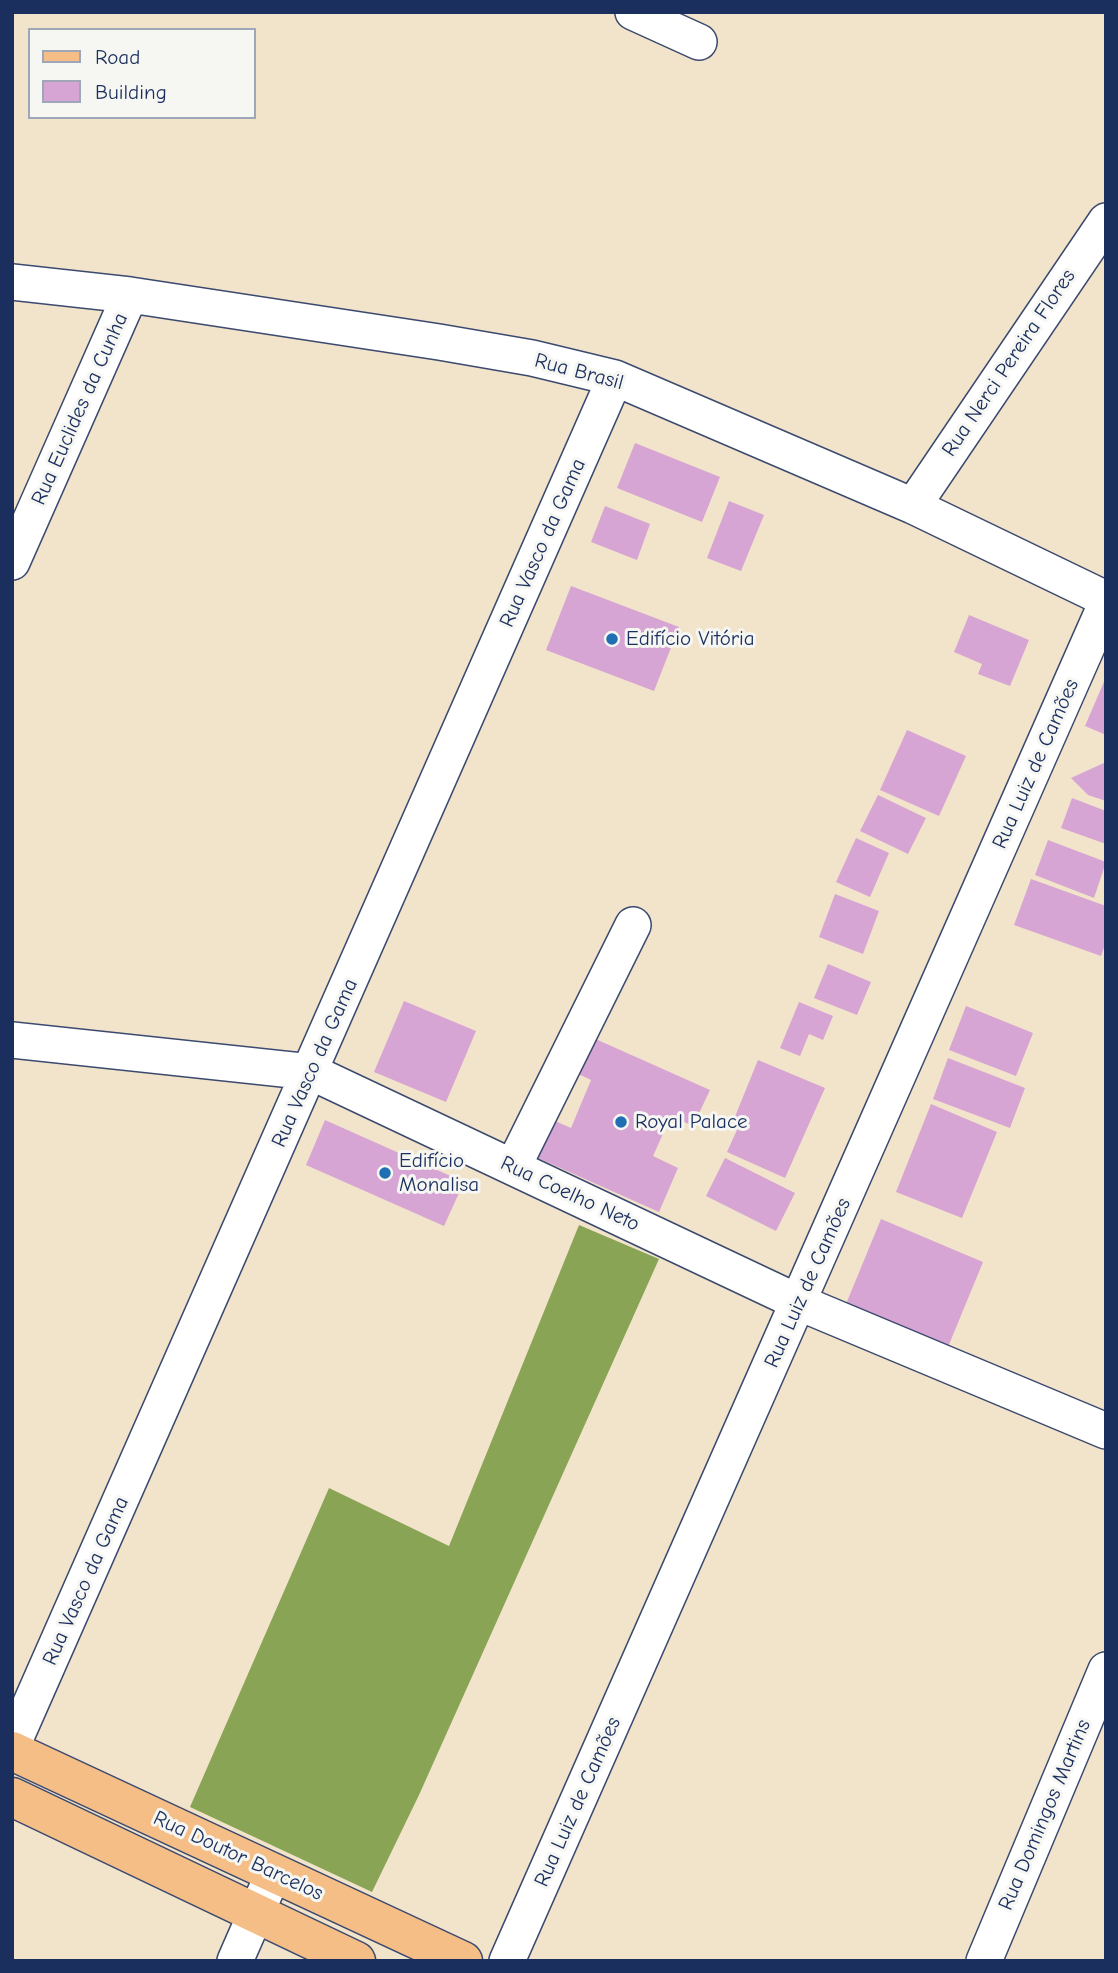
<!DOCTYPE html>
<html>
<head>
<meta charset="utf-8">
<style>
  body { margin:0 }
  #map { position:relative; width:1118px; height:1973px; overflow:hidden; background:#f2e3cb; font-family:"Comic Neue",sans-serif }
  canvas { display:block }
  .frame { position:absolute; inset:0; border:14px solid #1b2f5e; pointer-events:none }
  .legend { position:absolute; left:28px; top:28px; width:228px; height:91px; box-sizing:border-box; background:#f6f6f2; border:2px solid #9ea6b7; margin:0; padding:9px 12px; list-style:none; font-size:21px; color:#1b2f5e }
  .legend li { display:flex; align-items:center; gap:14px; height:35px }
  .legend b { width:35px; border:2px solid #9ea6b7 }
</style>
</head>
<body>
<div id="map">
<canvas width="1118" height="1973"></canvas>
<div class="frame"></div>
<ul class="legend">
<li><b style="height:9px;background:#f6be87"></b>Road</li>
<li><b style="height:19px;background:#d7a5d3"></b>Building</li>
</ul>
</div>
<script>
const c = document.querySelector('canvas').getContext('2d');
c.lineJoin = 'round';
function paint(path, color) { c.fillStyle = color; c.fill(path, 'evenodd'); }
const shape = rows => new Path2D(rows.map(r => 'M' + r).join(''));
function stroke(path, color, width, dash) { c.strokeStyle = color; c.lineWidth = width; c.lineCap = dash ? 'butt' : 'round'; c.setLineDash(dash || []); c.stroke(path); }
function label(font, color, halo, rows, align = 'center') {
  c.font = font + ' "Comic Neue",sans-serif'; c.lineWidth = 6; c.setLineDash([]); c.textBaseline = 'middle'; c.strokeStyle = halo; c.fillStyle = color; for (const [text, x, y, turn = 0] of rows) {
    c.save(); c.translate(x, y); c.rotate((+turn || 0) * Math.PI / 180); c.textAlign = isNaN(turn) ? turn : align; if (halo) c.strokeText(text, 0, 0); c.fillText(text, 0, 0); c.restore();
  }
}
const forest = shape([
  [579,1225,659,1259,419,1795,372,1892,190,1807,329,1488,449,1546]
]);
const building = shape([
  [635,443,720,477,702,522,617,488],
  [729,501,764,515,741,571,707,558],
  [605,506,650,524,637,560,591,542],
  [571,586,679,627,654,691,546,650],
  [969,615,1029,640,1010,686,978,674,982,664,954,652],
  [1106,677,1106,735,1085,726],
  [907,730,966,756,939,816,880,790],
  [1106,762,1106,801,1088,795,1071,778],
  [878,795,926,818,908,854,860,831],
  [1072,798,1106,811,1106,844,1061,828],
  [856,838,889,853,870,897,836,882],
  [1048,840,1106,862,1094,898,1035,875],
  [1031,879,1106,906,1106,942,1101,956,1014,925],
  [835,894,879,911,863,954,819,937],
  [828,964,871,982,857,1015,814,998],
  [404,1001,476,1031,446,1102,374,1072],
  [799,1002,833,1016,823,1040,809,1034,800,1056,780,1048],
  [966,1006,1033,1033,1016,1076,949,1050],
  [582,1033,710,1090,693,1126,671,1116,653,1156,678,1168,659,1212,529,1154,546,1117,571,1128,591,1080,566,1068],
  [948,1058,1025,1088,1010,1128,933,1099],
  [758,1060,825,1088,785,1178,727,1152,741,1121,734,1119],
  [931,1104,997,1132,962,1218,896,1192],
  [325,1120,464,1182,444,1226,306,1165],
  [725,1158,795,1193,776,1231,706,1196],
  [881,1219,983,1262,948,1347,846,1304]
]);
const minor = shape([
  [633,12,699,42],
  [12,282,130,295,439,342,532,358,615,378,913,506,1106,599],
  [913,506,1106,221],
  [12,562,130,295],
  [12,1040,311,1072,800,1303,1106,1431],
  [513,1167,633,925],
  [12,1746,615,378],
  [235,1961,274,1872],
  [507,1961,1106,604],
  [984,1961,1106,1670]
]);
const major = shape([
  [12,1751,463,1961],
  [12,1797,356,1961]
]);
const markers = [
  [612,639,7,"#1f6fb2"],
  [621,1122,7,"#1f6fb2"],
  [385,1173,7,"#1f6fb2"]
];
const streetNames = [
  ["Rua Nerci Pereira Flores",1009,363,-56],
  ["Rua Brasil",579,372,15],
  ["Rua Euclides da Cunha",80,409,-66],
  ["Rua Vasco da Gama",543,543,-66],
  ["Rua Luiz de Camões",1036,764,-66],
  ["Rua Vasco da Gama",315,1063,-66],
  ["Rua Coelho Neto",570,1194,25],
  ["Rua Luiz de Camões",808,1283,-66],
  ["Rua Vasco da Gama",86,1581,-66],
  ["Rua Luiz de Camões",578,1802,-66],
  ["Rua Domingos Martins",1045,1815,-67],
  ["Rua Doutor Barcelos",238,1856,25]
];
const poiNames = [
  ["Edifício Vitória",626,639],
  ["Royal Palace",635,1122],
  ["Edifício",399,1161],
  ["Monalisa",399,1185]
];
paint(forest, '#8aa456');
paint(building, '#d7a5d3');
stroke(minor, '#3b4a6e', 38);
stroke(major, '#3b4a6e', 41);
stroke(minor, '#fff', 35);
stroke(major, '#f6be87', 38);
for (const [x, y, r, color] of markers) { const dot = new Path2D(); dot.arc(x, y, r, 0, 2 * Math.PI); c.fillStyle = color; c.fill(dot); stroke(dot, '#f6f6f2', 2.5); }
label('21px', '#1b2f5e', '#f6f6f2', streetNames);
label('21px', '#1b2f5e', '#f6f6f2', poiNames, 'left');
</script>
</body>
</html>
